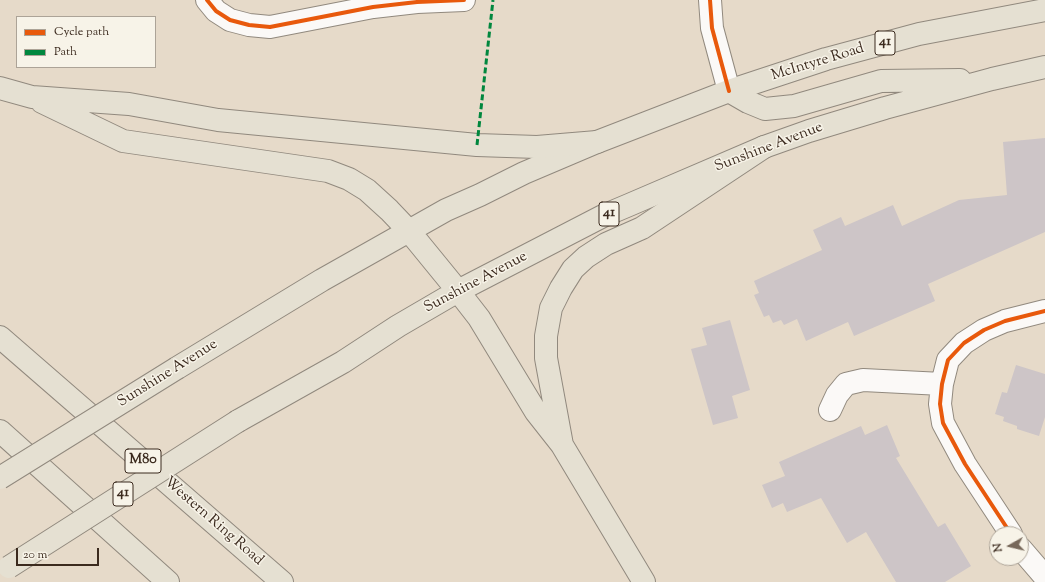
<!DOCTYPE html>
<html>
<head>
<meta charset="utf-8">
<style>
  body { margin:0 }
  #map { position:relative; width:1045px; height:582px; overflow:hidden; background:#e6dac9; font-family:"Sorts Mill Goudy",serif }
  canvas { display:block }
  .legend { position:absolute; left:16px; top:16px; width:140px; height:52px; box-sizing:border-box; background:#f7f3e8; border:1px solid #aca397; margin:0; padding:5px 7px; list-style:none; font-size:12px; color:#3b2a1e }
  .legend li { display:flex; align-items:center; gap:8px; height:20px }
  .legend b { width:20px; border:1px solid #aca397 }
  .north { position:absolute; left:989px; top:526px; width:40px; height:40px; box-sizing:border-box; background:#f7f3e8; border:1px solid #aca397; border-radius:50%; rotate:262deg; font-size:11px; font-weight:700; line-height:16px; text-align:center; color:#3b2a1e }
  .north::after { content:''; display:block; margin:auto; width:14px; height:18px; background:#77685a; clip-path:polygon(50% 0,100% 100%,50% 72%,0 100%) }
  .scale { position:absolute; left:16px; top:548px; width:83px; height:18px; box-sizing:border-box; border:2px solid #3b2a1e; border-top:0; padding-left:5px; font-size:12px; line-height:14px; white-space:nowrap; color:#3b2a1e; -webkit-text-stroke:3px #f7f3e8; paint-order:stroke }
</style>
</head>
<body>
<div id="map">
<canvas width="1045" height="582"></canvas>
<ul class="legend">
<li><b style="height:5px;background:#e8590c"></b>Cycle path</li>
<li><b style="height:5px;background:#00873e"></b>Path</li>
</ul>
<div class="north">N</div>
<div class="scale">20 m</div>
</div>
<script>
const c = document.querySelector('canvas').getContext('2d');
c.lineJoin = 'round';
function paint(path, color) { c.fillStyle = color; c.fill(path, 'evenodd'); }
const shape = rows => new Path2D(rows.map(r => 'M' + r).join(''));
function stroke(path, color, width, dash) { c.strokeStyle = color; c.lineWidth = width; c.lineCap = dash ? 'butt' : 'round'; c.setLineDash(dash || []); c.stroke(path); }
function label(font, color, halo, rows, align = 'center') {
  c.font = font + ' "Sorts Mill Goudy",serif'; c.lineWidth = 3; c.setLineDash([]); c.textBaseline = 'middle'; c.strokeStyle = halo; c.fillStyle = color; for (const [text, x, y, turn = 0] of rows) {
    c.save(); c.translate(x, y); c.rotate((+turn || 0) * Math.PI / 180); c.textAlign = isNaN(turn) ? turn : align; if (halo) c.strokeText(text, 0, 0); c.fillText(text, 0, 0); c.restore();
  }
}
const building = shape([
  [1045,138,1045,232,928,284,935,301,854,336,848,322,806,341,797,319,784,325,781,320,773,323,769,315,764,317,754,295,759,293,754,281,822,250,813,230,841,217,845,226,893,205,902,226,959,200,1007,195,1003,142],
  [730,320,750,390,732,396,738,418,713,425,691,349,707,345,702,328],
  [1016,365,1045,374,1045,417,1039,436,1017,429,1017,426,1003,421,1004,417,995,414,1002,392,1007,393],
  [887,425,900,456,896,458,938,527,945,523,971,566,945,582,896,582,866,532,847,543,821,498,787,512,783,503,772,508,762,485,785,476,779,462,861,426,865,435]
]);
const street = shape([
  [207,0,216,11,230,20,249,25,270,27,373,7,417,2,464,0],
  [710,0,712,28,729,91],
  [830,410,837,395,846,384,863,380,942,384],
  [1011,534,965,464,943,423,940,404,942,384,948,360,964,343,984,330,1005,321,1045,311],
  [1021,549,1045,577]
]);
const primary = shape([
  [729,91,748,102,765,109,794,106,881,81,960,80],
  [409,231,458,291],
  [177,368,322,280,446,210,480,195,524,173,597,142,729,91,826,59,919,34,1045,10],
  [238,421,343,362,398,326,458,291,603,216,629,205,764,147,809,131,885,108,992,79,1045,67]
]);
const highway = shape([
  [0,88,32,97,129,104,218,120,477,145,537,147,597,142],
  [42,102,123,141,328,171,349,179,367,190,389,210,409,231],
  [458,291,479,318,536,412,562,445,644,582],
  [0,337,282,582],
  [0,431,168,582],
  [562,445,546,358,546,336,551,308,561,288,573,269,586,257,606,244,642,228,764,147]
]);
const primaryBridge = shape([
  [0,478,177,368],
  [9,567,238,421]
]);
const quiet = shape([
  [477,145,493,0]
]);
const cycleway = shape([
  [207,0,216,11,230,20,249,25,270,27,373,7,417,2,464,0],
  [710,0,712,28,729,91],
  [1011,534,965,464,943,423,940,404,942,384,948,360,964,343,984,330,1005,321,1045,311]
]);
const shields = [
  [885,43,20],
  [609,214,20],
  [143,461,36],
  [123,494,20]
];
const shieldNames = [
  ["41",885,43],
  ["41",609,214],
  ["M80",143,461],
  ["41",123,494]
];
const streetNames = [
  ["McIntyre Road",818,63,-17],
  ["Sunshine Avenue",769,148,-21],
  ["Sunshine Avenue",476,283,-28],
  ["Sunshine Avenue",168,374,-32],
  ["Western Ring Road",213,522,41]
];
paint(building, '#cdc5c7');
stroke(street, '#91897e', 24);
stroke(primary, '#91897e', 24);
stroke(highway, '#91897e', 24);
stroke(street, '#fbf9f7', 22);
stroke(primary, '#e5e0d2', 22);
stroke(highway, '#e5e0d2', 22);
stroke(primaryBridge, '#91897e', 24, []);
stroke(primaryBridge, '#e5e0d2', 22);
stroke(quiet, '#00873e', 3, [6, 3]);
stroke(cycleway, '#e8590c', 4);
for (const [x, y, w] of shields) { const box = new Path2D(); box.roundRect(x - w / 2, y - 12, w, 24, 3); c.fillStyle = '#f7f3e8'; c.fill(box); stroke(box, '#3b2a1e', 1); }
label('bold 14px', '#3b2a1e', null, shieldNames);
label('15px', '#3b2a1e', '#f7f3e8', streetNames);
</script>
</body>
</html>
